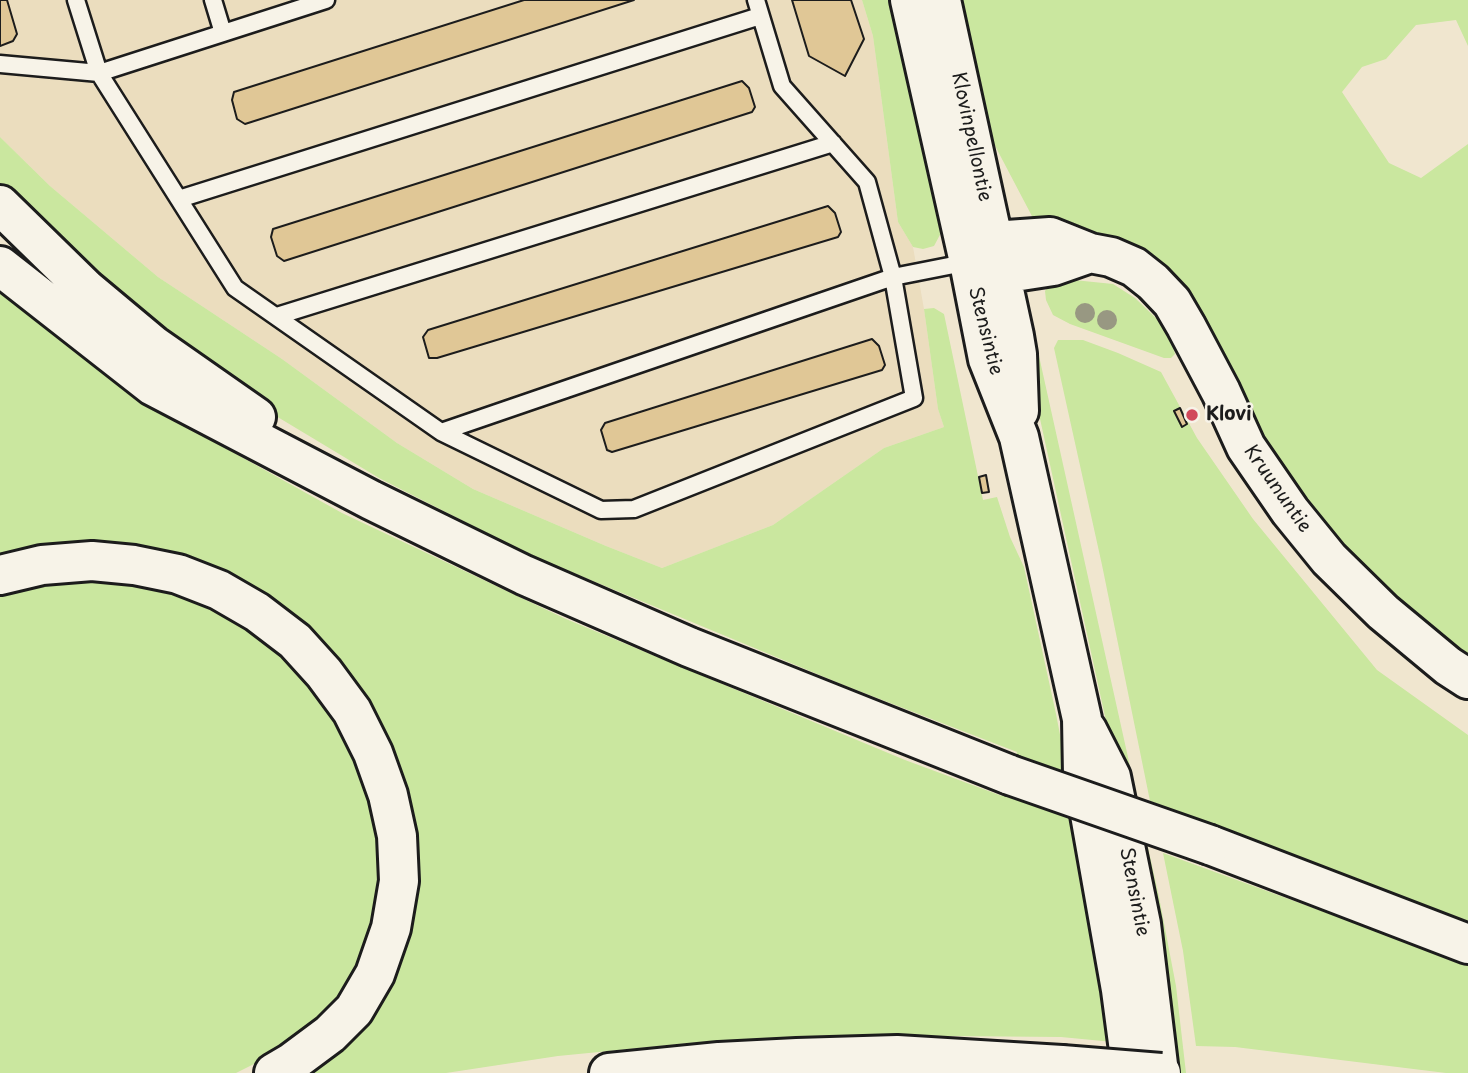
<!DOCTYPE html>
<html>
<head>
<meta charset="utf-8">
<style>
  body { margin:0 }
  canvas { display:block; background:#f0e6cf }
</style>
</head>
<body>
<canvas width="1468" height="1073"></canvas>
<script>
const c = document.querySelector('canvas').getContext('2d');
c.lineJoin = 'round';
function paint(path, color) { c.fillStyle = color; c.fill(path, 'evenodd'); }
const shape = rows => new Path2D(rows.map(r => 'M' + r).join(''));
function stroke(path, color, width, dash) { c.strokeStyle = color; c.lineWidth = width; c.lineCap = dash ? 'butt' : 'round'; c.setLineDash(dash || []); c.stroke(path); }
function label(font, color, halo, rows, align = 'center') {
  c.font = font + ' "Playpen Sans",sans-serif'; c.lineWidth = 5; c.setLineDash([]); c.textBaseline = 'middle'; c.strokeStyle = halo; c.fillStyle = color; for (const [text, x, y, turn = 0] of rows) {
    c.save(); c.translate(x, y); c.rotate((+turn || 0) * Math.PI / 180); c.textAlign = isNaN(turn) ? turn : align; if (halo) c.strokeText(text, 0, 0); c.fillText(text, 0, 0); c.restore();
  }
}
const built = shape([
  [0,0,862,0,873,36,898,222,913,247,924,309,938,409,944,427,884,448,773,525,662,568,606,546,473,489,397,443,282,359,158,277,50,186,0,137]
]);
const green = shape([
  [862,0,901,0,945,207,942,231,934,246,923,249,913,247,898,222,873,36],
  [961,0,1468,0,1468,46,1456,20,1416,25,1386,59,1362,67,1342,92,1389,163,1421,178,1468,144,1468,664,1457,657,1305,513,1136,249,1086,228,1034,220,992,140],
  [0,137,50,186,158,277,282,359,397,443,473,489,606,546,662,568,773,525,884,448,944,427,938,409,924,309,934,308,944,314,983,500,997,497,1010,537,1024,567,1056,714,1107,977,1113,1042,1061,1037,835,1035,712,1041,558,1056,446,1073,304,1073,347,1038,405,803,223,576,0,565,0,287,104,370,227,449,342,513,566,619,905,760,1002,796,1017,752,846,686,528,554,379,478,261,407,159,332,0,187],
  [1064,279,1113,284,1135,298,1159,321,1173,346,1175,354,1171,358,1164,358,1070,324,1053,315,1046,300,1045,291,1050,284],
  [1035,338,1159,897,1176,986,1186,1073,1170,1073,1139,872,1023,341],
  [1058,340,1083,340,1118,353,1161,372,1197,438,1253,519,1377,670,1468,735,1468,922,1150,801,1102,565,1054,348],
  [94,579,148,585,197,599,255,629,301,666,326,702,368,785,379,837,378,890,370,941,347,989,314,1025,286,1048,236,1073,0,1073,0,596,35,586],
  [1163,853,1327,913,1468,962,1468,1073,1446,1073,1235,1047,1196,1046,1183,951]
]);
const building = shape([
  [0,0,7,0,17,34,13,41,0,46,0,0],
  [524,0,634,0,245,124,237,119,232,100,234,92,524,0],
  [792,0,851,0,864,39,845,76,809,56,792,0],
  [742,81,749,88,755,107,752,112,284,261,277,256,271,237,273,229,742,81],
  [828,206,835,213,841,232,838,237,437,358,429,358,423,337,428,330,828,206],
  [872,339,879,346,885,365,882,370,612,452,607,450,601,430,605,423,872,339],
  [1180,408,1187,424,1182,427,1174,411,1180,408],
  [986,475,989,492,982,493,979,477,986,475]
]);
const lane = shape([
  [76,0,99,73,326,0],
  [213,0,223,33],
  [0,64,99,73,235,288,441,432,601,510,634,509,914,398,893,277,867,182,782,86,756,0],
  [179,199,760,16],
  [277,316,833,143],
  [441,432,893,277,969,262]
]);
const secondary = shape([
  [910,0,969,262,988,359,1019,437,1082,719,1083,775,1121,990,1132,1073],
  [941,0,1014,336,1017,354,1019,411],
  [969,262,993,241,1050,237,1090,253,1111,257,1134,267,1153,282,1172,302,1186,326,1221,392,1246,447,1290,511,1329,559,1383,612,1448,666,1468,679],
  [977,266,1001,274,1053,266,1090,253],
  [1087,730,1111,777,1141,924,1159,1073]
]);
const highway = shape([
  [0,205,86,289,153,345,256,417],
  [0,266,153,386,371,500,524,575,689,647,1010,775],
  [0,575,42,565,92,561,134,565,178,574,219,590,257,612,295,641,324,673,352,711,373,753,388,795,397,836,399,881,391,928,375,974,354,1010,330,1034,291,1063,274,1073],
  [1210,845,1468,944],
  [609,1073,719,1062,797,1058,897,1055,1062,1065]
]);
const highwayBridge = shape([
  [1010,775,1210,845],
  [1062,1065,1161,1073]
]);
const trees = [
  [1085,313],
  [1107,320]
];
const markers = [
  [1192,415,7,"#d1495b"]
];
const streetNames = [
  ["Klovinpellontie",971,137,78],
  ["Stensintie",985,331,76],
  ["Kruununtie",1277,489,55],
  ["Stensintie",1134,892,79]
];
const poiNames = [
  ["Klovi",1206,415]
];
paint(built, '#ebddbe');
paint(green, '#cae79f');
paint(building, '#e0c796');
stroke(building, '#1c1c1c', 2);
stroke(lane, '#1c1c1c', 21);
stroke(secondary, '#1c1c1c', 44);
stroke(highway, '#1c1c1c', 44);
stroke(lane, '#f7f3e8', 16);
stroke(secondary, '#f7f3e8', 38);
stroke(highway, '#f7f3e8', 38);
stroke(highwayBridge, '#1c1c1c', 44, []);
stroke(highwayBridge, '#f7f3e8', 38);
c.fillStyle = '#989882';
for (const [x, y] of trees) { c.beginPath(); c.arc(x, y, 10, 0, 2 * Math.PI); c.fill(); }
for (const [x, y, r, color] of markers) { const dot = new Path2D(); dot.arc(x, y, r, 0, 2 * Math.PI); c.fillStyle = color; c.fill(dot); stroke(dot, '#f7f3e8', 2.5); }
label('19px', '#1c1c1c', '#f7f3e8', streetNames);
label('bold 19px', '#1c1c1c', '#f7f3e8', poiNames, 'left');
</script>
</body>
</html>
